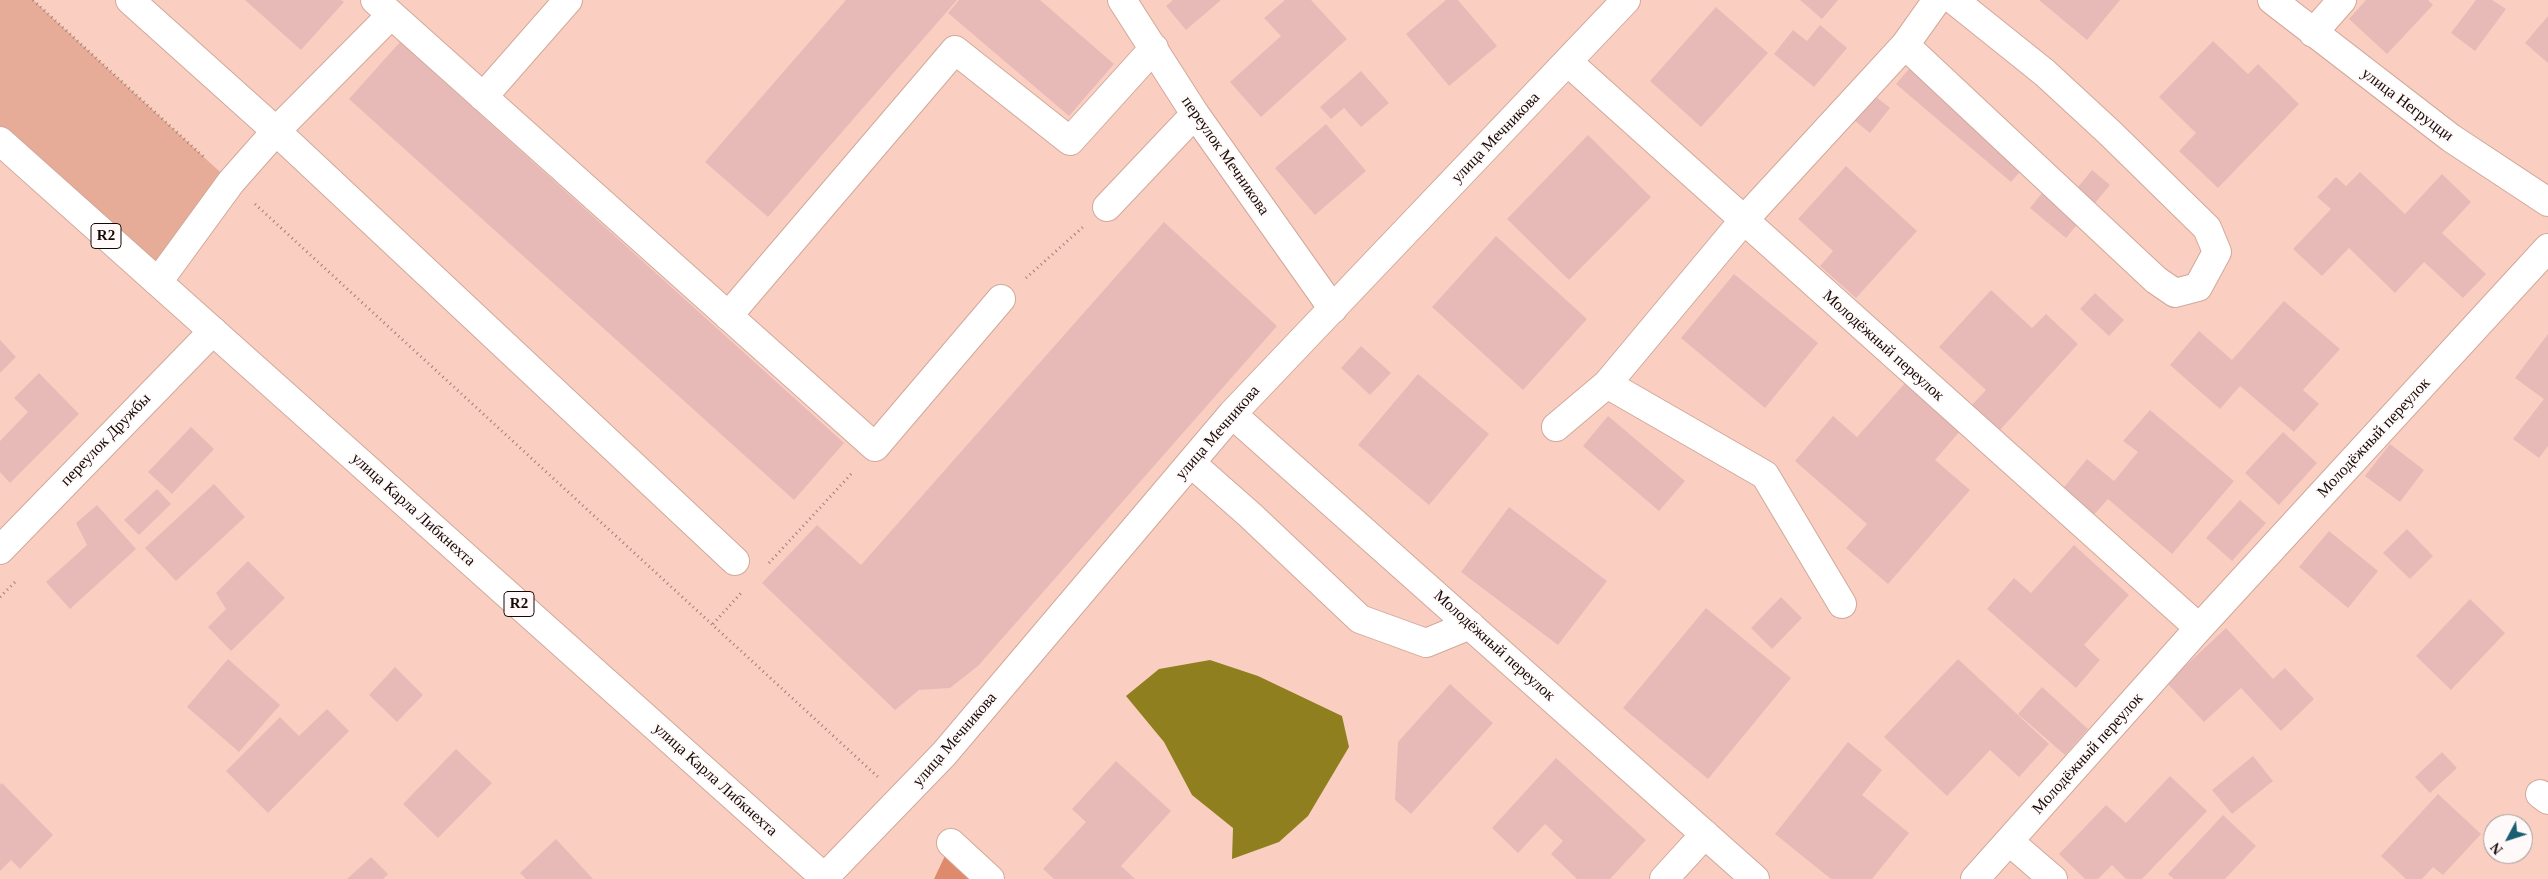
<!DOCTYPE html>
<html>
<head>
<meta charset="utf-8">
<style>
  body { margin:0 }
  #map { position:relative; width:2548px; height:879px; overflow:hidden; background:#facfc1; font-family:Georgia,serif }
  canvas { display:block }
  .north { position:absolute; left:2483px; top:814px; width:50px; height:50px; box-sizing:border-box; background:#fffaf9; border:1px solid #a19997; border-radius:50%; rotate:230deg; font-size:14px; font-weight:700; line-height:20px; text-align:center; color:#150805 }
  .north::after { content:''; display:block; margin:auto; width:18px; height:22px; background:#1a5e71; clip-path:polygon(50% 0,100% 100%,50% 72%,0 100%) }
</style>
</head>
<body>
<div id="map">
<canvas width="2548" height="879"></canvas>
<div class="north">N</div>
</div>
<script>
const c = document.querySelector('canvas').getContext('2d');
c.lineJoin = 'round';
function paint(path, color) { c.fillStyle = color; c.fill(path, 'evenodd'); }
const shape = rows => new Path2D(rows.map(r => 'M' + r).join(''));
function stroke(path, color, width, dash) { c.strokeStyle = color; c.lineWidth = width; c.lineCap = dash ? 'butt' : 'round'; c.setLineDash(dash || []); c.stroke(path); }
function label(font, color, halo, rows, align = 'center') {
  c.font = font + ' Georgia,serif'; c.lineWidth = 4; c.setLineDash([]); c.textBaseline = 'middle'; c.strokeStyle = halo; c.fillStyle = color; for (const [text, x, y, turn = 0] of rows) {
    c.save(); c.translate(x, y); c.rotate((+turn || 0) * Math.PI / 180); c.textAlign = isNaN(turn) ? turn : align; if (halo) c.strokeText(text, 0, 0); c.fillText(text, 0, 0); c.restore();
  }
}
const green = shape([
  [0,0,33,0,231,182,158,282,0,141]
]);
const forest = shape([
  [951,843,990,879,934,879]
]);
const water = shape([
  [1210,660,1258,676,1342,716,1349,747,1308,816,1279,842,1232,859,1233,828,1192,795,1164,742,1126,696,1159,669]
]);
const building = shape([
  [245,0,341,0,344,2,301,50],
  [846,0,957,0,768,217,705,162],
  [959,0,1040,0,1114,64,1069,116,948,13],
  [1173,0,1221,0,1186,30,1166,6],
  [1285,0,1311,0,1347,39,1261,117,1230,82,1281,36,1264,18],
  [1446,0,1458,0,1497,46,1449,86,1406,34],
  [1800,0,1838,0,1822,19],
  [2039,0,2120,0,2087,40],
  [2366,0,2428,0,2433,5,2387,54,2349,19],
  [2476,0,2492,0,2506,9,2475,51,2451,33],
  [1716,7,1768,53,1701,127,1650,81],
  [2548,16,2548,63,2525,43],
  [1820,25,1847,48,1814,87,1774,54,1793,30,1807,41],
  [2213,41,2248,74,2258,64,2299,104,2218,188,2179,151,2196,133,2159,97],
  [400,42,844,443,794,500,349,99],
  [1922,54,2037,152,2011,182,1896,84],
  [1361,71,1389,103,1361,127,1344,108,1331,119,1320,107],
  [1855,80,1890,108,1870,133,1835,105],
  [1326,124,1366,171,1315,215,1275,168],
  [1588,135,1651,197,1569,280,1507,219],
  [1846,166,1917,231,1856,298,1820,266,1833,251,1798,219],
  [2092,170,2110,185,2066,238,2030,208,2059,172,2078,187],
  [2360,172,2405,214,2442,174,2471,202,2442,233,2486,274,2463,298,2424,262,2395,293,2349,248,2322,276,2293,249,2331,209,2317,197,2336,177,2346,186],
  [1164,222,1277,326,978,666,950,688,919,690,895,710,762,583,817,525,861,565],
  [1496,236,1587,319,1523,390,1432,307],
  [1734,274,1818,343,1765,408,1681,338],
  [1991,290,2032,328,2046,314,2078,344,2000,430,1972,405,1986,390,1939,347],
  [2095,293,2124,320,2109,336,2080,309],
  [2284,301,2340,349,2303,390,2319,404,2294,432,2240,386,2220,409,2170,365,2199,331,2232,360],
  [2548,334,2548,446,2539,458,2513,439,2544,399,2515,378],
  [0,340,16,357,0,373],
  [1361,346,1391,373,1370,395,1341,368],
  [39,373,79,414,10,483,0,472,0,441,28,412,14,398],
  [1418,374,1489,434,1429,505,1358,445],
  [1906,382,1961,430,1935,460,1970,490,1888,584,1846,548,1867,524,1795,461,1833,416,1857,437],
  [2150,410,2234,481,2172,554,2108,499,2092,517,2061,491,2087,459,2114,481,2138,452,2123,441],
  [1608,416,1685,481,1659,511,1583,446],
  [191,427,214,449,172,494,148,472],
  [2283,432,2317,463,2279,505,2245,473],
  [2390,444,2424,470,2400,502,2365,476],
  [214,484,245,517,176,581,145,548],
  [157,489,171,504,139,535,124,520],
  [2240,500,2266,523,2232,561,2206,538],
  [97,505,136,549,70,609,46,582,87,545,76,523],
  [1509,507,1607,581,1558,645,1461,572],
  [2407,529,2433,556,2410,579,2383,553],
  [2329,531,2378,571,2348,608,2299,567],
  [2074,545,2129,595,2084,645,2100,660,2076,688,1987,609,2014,578,2031,593],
  [248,561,285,598,231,651,208,627,226,609,216,593],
  [1781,597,1802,618,1772,649,1751,628],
  [2470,599,2505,633,2451,690,2416,656],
  [1706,608,1791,678,1708,779,1623,708],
  [2226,628,2273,679,2285,668,2314,699,2281,731,2241,688,2204,722,2167,683],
  [228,659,280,705,239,752,187,707],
  [1958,659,2049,744,2019,777,1990,750,1947,796,1884,737],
  [395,667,423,695,397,722,369,695],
  [1450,684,1493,723,1411,814,1395,800,1398,742],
  [2042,687,2088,729,2065,755,2018,714],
  [327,709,349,731,268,813,226,771,280,717,299,736],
  [1848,742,1882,770,1862,795,1909,833,1872,879,1831,879,1775,834],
  [456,749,492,783,438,838,403,804],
  [2442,752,2457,768,2430,793,2415,777],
  [2253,756,2273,781,2232,814,2212,790],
  [1556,758,1646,840,1610,879,1577,879,1551,854,1563,841,1545,824,1518,853,1492,828],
  [1116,761,1171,811,1121,866,1135,879,1054,879,1043,869,1086,822,1072,809],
  [2170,776,2207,811,2142,879,2126,879,2112,865,2098,879,2085,879,2059,854,2106,805,2126,823],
  [2,783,53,835,20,869,11,860,0,871,0,785],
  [2438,794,2481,834,2443,875,2433,867,2422,879,2406,879,2381,856],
  [2223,815,2256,846,2225,879,2174,879,2168,874],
  [556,839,593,879,526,879,520,873],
  [371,857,388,874,383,879,347,879]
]);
const path = shape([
  [33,0,206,159],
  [255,204,878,777],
  [1026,278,1083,227],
  [769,563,853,472],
  [0,597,17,580],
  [713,624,741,593]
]);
const minor = shape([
  [130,0,276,131,735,561],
  [375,0,875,447,1001,299],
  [1122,0,1195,114,1333,309],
  [2272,0,2451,138,2548,202],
  [2313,33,2342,0],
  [1905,45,2156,280,2175,293,2198,287,2217,252,2207,228,2110,133,2045,73,1954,0],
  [1568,62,2199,628],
  [483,97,568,0],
  [1107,207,1195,114],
  [158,282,231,182,276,131,391,15],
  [728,316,955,50,1070,141,1154,48],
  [1607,384,1765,475,1842,604],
  [1232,414,1755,879],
  [1556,427,1607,384,1743,221,1905,45,1937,0],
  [1191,463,1250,515,1360,619,1426,643,1470,625],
  [0,550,213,331],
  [2540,794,2548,800],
  [2010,842,2053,879],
  [951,843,990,879],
  [824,878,944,754,1232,414,1626,0],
  [1664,879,1705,834],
  [1975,879,2199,628,2548,248]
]);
const major = shape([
  [0,141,826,879]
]);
const shields = [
  [106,236,30],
  [519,604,30]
];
const shieldNames = [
  ["R2",106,236],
  ["R2",519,604]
];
const streetNames = [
  ["улица Негруцци",2407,105,37],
  ["улица Мечникова",1496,138,-46],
  ["переулок Мечникова",1225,156,55],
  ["Молодёжный переулок",1883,346,42],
  ["улица Мечникова",1218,433,-49],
  ["Молодёжный переулок",2374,438,-47],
  ["переулок Дружбы",106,440,-46],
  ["улица Карла Либкнехта",413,510,42],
  ["Молодёжный переулок",1494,646,42],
  ["улица Мечникова",955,740,-49],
  ["Молодёжный переулок",2088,754,-48],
  ["улица Карла Либкнехта",715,780,42]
];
paint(green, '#e6ac98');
paint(forest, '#df8a6c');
paint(water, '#8f7f1e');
paint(building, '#e7bab8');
stroke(minor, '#d1a89a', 30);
stroke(major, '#d1a89a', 30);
stroke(path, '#9d7e74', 3, [1, 4]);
stroke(minor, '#fff', 28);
stroke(major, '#fff', 28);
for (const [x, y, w] of shields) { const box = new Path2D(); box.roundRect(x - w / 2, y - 12.5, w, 25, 4); c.fillStyle = '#fffaf9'; c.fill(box); stroke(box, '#150805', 1); }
label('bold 15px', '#150805', null, shieldNames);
label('16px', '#150805', '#fffaf9', streetNames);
</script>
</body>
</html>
